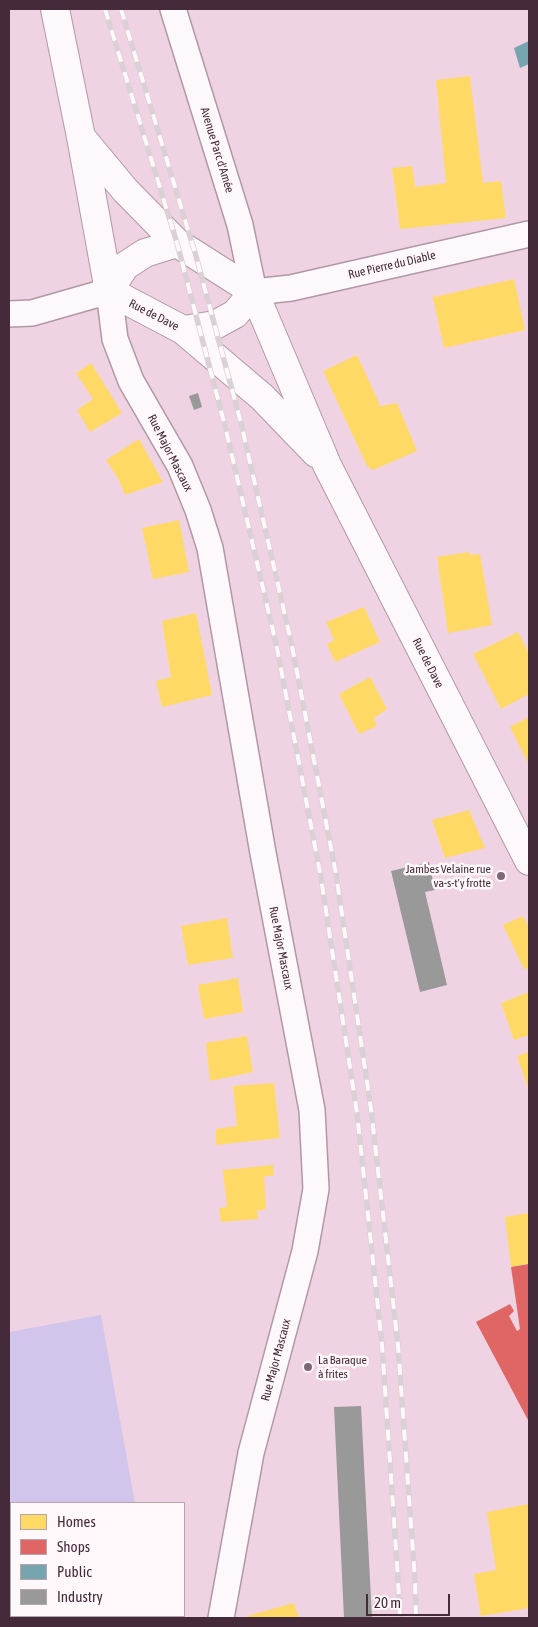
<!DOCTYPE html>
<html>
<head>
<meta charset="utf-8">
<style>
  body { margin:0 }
  #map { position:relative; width:538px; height:1627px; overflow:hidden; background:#f0d3e3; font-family:"Asap Condensed",sans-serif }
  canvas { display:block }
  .frame { position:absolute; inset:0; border:10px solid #452b3a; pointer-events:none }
  .legend { position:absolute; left:10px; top:1502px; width:175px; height:115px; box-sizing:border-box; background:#fff8fb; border:1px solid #b5a6ae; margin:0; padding:6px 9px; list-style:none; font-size:15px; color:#452b3a }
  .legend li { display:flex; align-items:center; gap:10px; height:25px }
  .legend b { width:25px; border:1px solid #b5a6ae }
  .scale { position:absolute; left:366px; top:1594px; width:84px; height:22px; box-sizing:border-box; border:2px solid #452b3a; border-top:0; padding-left:6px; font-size:15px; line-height:18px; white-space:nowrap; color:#452b3a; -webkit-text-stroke:4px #fff8fb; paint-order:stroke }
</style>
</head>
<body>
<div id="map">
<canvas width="538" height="1627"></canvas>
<div class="frame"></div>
<ul class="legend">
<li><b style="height:14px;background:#ffd966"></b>Homes</li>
<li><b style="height:14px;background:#e06666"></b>Shops</li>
<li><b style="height:14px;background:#76a5af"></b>Public</li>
<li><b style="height:14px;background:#999"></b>Industry</li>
</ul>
<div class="scale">20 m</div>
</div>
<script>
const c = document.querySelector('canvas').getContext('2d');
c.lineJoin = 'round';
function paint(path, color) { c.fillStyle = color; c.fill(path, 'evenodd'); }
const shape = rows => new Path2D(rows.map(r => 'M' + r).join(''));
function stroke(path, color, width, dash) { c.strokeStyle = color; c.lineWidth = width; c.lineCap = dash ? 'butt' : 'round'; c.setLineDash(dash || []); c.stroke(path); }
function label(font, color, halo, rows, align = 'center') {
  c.font = font + ' "Asap Condensed",sans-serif'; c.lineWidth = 5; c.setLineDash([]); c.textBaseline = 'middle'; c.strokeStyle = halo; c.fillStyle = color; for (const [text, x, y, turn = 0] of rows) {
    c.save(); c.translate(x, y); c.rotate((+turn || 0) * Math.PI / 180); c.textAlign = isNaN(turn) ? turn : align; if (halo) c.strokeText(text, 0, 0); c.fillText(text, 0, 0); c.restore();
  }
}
const green = shape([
  [101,1315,135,1503,11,1503,11,1616,156,1616,156,1618,9,1618,9,1332]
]);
const homes = shape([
  [470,76,483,183,501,181,506,218,400,229,392,168,412,166,415,187,446,183,436,80],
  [514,279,525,330,444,348,432,294,434,297],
  [357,355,380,405,376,407,397,403,417,451,373,470,367,466,323,371],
  [91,363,122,413,90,432,77,410,93,399,76,373],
  [139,439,163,482,125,495,119,480,106,460],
  [179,520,189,572,153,579,142,528],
  [469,552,470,555,480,554,492,625,448,633,437,557],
  [364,607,380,642,335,662,327,644,334,640,326,622],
  [196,613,212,695,162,707,156,681,171,677,162,621],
  [518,632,529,654,529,694,501,709,473,654],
  [370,677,387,709,374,718,377,726,359,734,339,694],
  [529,717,529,765,510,727],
  [469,810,485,848,445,858,432,820],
  [523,916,529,928,529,968,524,969,503,925],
  [227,918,233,958,188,965,181,926],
  [238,978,243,1012,204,1019,198,985],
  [529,992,529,1035,514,1040,501,1003],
  [247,1036,253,1072,210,1081,206,1043],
  [529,1052,529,1091,517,1056],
  [274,1083,280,1138,216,1145,216,1129,237,1126,233,1086],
  [273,1165,274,1175,264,1177,266,1209,257,1211,258,1219,221,1222,219,1208,227,1207,223,1170],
  [529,1213,529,1264,511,1267,505,1217],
  [529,1504,529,1608,481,1616,474,1574,496,1570,487,1512],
  [294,1603,299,1618,248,1618,247,1616]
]);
const shops = shape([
  [529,1264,529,1422,476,1322,510,1304,514,1311,509,1316,517,1331,520,1329,511,1267]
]);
const public = shape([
  [529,41,529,64,520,68,514,48]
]);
const industry = shape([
  [198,393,202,407,194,410,189,396],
  [429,862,435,890,425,892,447,985,420,992,391,871],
  [361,1406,372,1618,344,1618,334,1407]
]);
const street = shape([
  [173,9,240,225,254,292,291,288,529,234],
  [9,314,32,313,109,291,115,339,131,381,180,466,198,510,210,548,263,853,312,1110,316,1189,305,1251,251,1453,221,1618]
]);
const secondary = shape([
  [55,9,81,137,109,291],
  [81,137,125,190,177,243,254,292,327,465,529,861],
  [109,291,183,330,262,397,316,453],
  [109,291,125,266,145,253,177,243],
  [183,330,215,325,235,314,254,292]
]);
const rail = shape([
  [105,9,177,243,225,426,277,648,321,878,357,1113,382,1345,398,1579,400,1618],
  [121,9,196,256,241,423,292,646,336,874,371,1109,398,1345,415,1580,416,1618]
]);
const markers = [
  [501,876,5,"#816675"],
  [308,1367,5,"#816675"]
];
const streetNames = [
  ["Avenue Parc d'Amée",217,150,73],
  ["Rue Pierre du Diable",392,265,-13],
  ["Rue de Dave",154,315,27],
  ["Rue Major Mascaux",170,453,63],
  ["Rue de Dave",428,663,63],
  ["Rue Major Mascaux",281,948,79],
  ["Rue Major Mascaux",276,1360,-75]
];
const poiNames = [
  ["Jambes Velaine rue",491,869],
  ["va-s-t'y frotte",491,883],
  ["La Baraque",318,1360,"left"],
  ["à frites",318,1374,"left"]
];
paint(green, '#d2c5ec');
paint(homes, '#ffd966');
paint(shops, '#e06666');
paint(public, '#76a5af');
paint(industry, '#999');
stroke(street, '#b098a5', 28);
stroke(secondary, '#b098a5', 30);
stroke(street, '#fdf8fb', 25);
stroke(secondary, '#fdf8fb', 28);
stroke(rail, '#dad0d5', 5.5);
stroke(rail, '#fff8fb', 4, [11]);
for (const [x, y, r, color] of markers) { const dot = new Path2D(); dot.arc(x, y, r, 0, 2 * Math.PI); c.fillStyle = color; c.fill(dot); stroke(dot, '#fff8fb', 2); }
label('12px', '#452b3a', '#fff8fb', streetNames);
label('12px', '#452b3a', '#fff8fb', poiNames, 'right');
</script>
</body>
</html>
